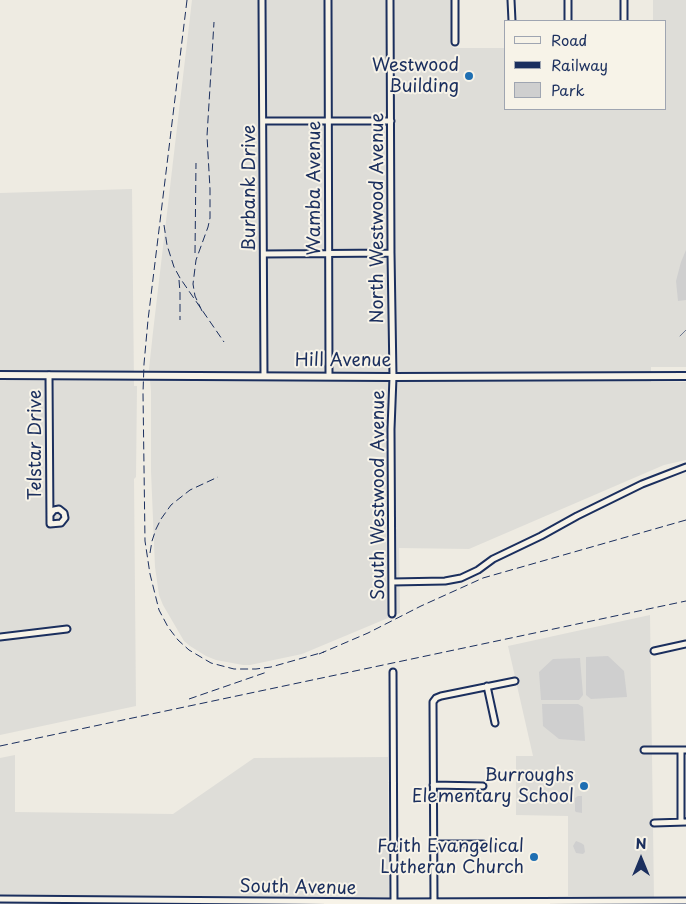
<!DOCTYPE html>
<html>
<head>
<meta charset="utf-8">
<style>
  body { margin:0 }
  #map { position:relative; width:686px; height:904px; overflow:hidden; background:#eeebe2; font-family:"Playpen Sans",sans-serif }
  canvas { display:block }
  .legend { position:absolute; left:504px; top:20px; width:162px; height:90px; box-sizing:border-box; background:#f7f3e8; border:1px solid #9fa5b1; margin:0; padding:6px 9px; list-style:none; font-size:15px; color:#1b2f5e }
  .legend li { display:flex; align-items:center; gap:10px; height:25px }
  .legend b { width:25px; border:1px solid #9fa5b1 }
  .north { position:absolute; left:616px; top:834px; width:50px; height:50px; -webkit-text-stroke:4px #f7f3e8; paint-order:stroke; rotate:0deg; font-size:14px; font-weight:700; line-height:20px; text-align:center; color:#1b2f5e }
  .north::after { content:''; display:block; margin:auto; width:18px; height:22px; background:#1b2f5e; clip-path:polygon(50% 0,100% 100%,50% 72%,0 100%) }
</style>
</head>
<body>
<div id="map">
<canvas width="686" height="904"></canvas>
<ul class="legend">
<li><b style="height:6px;background:#f7f3e8"></b>Road</li>
<li><b style="height:6px;background:#1b2f5e"></b>Railway</li>
<li><b style="height:14px;background:#cfcfcf"></b>Park</li>
</ul>
<div class="north">N</div>
</div>
<script>
const c = document.querySelector('canvas').getContext('2d');
c.lineJoin = 'round';
function paint(path, color) { c.fillStyle = color; c.fill(path, 'evenodd'); }
const shape = rows => new Path2D(rows.map(r => 'M' + r).join(''));
function stroke(path, color, width, dash) { c.strokeStyle = color; c.lineWidth = width; c.lineCap = dash ? 'butt' : 'round'; c.setLineDash(dash || []); c.stroke(path); }
function label(font, color, halo, rows, align = 'center') {
  c.font = font + ' "Playpen Sans",sans-serif'; c.lineWidth = 4; c.setLineDash([]); c.textBaseline = 'middle'; c.strokeStyle = halo; c.fillStyle = color; for (const [text, x, y, turn = 0] of rows) {
    c.save(); c.translate(x, y); c.rotate((+turn || 0) * Math.PI / 180); c.textAlign = isNaN(turn) ? turn : align; if (halo) c.strokeText(text, 0, 0); c.fillText(text, 0, 0); c.restore();
  }
}
const built = shape([
  [192,0,452,0,453,48,505,48,505,109,665,109,665,21,653,21,653,0,686,0,686,367,651,367,651,382,686,382,686,460,664,465,469,549,399,548,400,613,302,654,250,665,243,665,216,660,206,656,190,646,184,641,163,605,159,595,155,567,151,471,151,391,149,369,153,332],
  [132,189,134,386,137,386,136,477,134,479,136,706,0,735,0,193],
  [650,615,654,898,568,896,568,816,516,815,516,756,533,756,508,646],
  [15,755,15,812,173,814,254,758,388,757,389,904,0,904,0,758]
]);
const green = shape([
  [686,250,686,300,678,301,676,281,681,262],
  [608,656,624,671,627,697,591,699,586,695,586,657],
  [580,658,583,695,579,700,541,700,539,672,553,659],
  [542,704,578,704,583,707,585,741,559,739,543,726],
  [578,796,582,796,582,813,576,812,575,811,575,798],
  [576,841,581,843,584,845,585,852,583,854,576,853,573,846]
]);
const stream = shape([
  [680,336,686,330]
]);
const minor = shape([
  [262,0,264,376],
  [328,0,329,376],
  [390,0,391,253,393,377,391,429,392,614],
  [455,0,455,42],
  [511,0,512,21],
  [568,0,568,21],
  [624,0,624,21],
  [263,121,391,121],
  [264,254,391,253],
  [49,375,50,524,61,523,65,518,64,513,59,509,54,510,50,515],
  [392,582,445,581,461,578,478,570,493,559,541,536,577,516,642,484,686,467],
  [0,637,67,629],
  [654,651,686,644],
  [393,672,394,903],
  [487,686,495,723],
  [644,750,686,750],
  [681,750,681,822],
  [433,785,483,786],
  [654,823,686,822],
  [433,844,483,844],
  [0,899,394,902,686,901],
  [434,902,433,702,436,698,441,696,515,681]
]);
const major = shape([
  [0,375,393,377,686,376]
]);
const rail = shape([
  [187,0,148,320,144,364,143,393,145,541,150,574,159,610,168,627,178,640,189,650,211,663,234,669,256,669,271,667,324,652],
  [164,225,167,245,174,267,180,278,224,342],
  [195,253,196,163],
  [179,280,180,293,180,320],
  [202,311,195,296,193,284,196,260,208,227,210,218,210,189,207,136,214,22],
  [150,553,152,541,156,529,161,519,171,505,190,490,218,477],
  [319,654,368,633,421,606,483,578,686,520],
  [189,699,267,672],
  [0,746,686,601]
]);
const markers = [
  [469,76,5,"#1f6fb2"],
  [584,786,5,"#1f6fb2"],
  [534,857,5,"#1f6fb2"]
];
const poiNames = [
  ["Westwood",459,66],
  ["Building",459,87],
  ["Burroughs",574,776],
  ["Elementary School",574,797],
  ["Faith Evangelical",524,847],
  ["Lutheran Church",524,868]
];
const streetNames = [
  ["Burbank Drive",250,188,-90],
  ["Wamba Avenue",315,188,-90],
  ["North Westwood Avenue",378,218,-90],
  ["Hill Avenue",343,361],
  ["Telstar Drive",36,445,-90],
  ["South Westwood Avenue",379,495,-90],
  ["South Avenue",298,888,1]
];
paint(built, '#deddd8');
paint(green, '#cfcfcf');
stroke(stream, '#6e7992', 1);
stroke(minor, '#1b2f5e', 9);
stroke(major, '#1b2f5e', 10);
stroke(minor, '#f7f3e8', 5);
stroke(major, '#f7f3e8', 6);
stroke(rail, '#1b2f5e', 1, [8, 4]);
for (const [x, y, r, color] of markers) { const dot = new Path2D(); dot.arc(x, y, r, 0, 2 * Math.PI); c.fillStyle = color; c.fill(dot); stroke(dot, '#f7f3e8', 2); }
label('18px', '#1b2f5e', '#f7f3e8', poiNames, 'right');
label('18px', '#1b2f5e', '#f7f3e8', streetNames);
</script>
</body>
</html>
